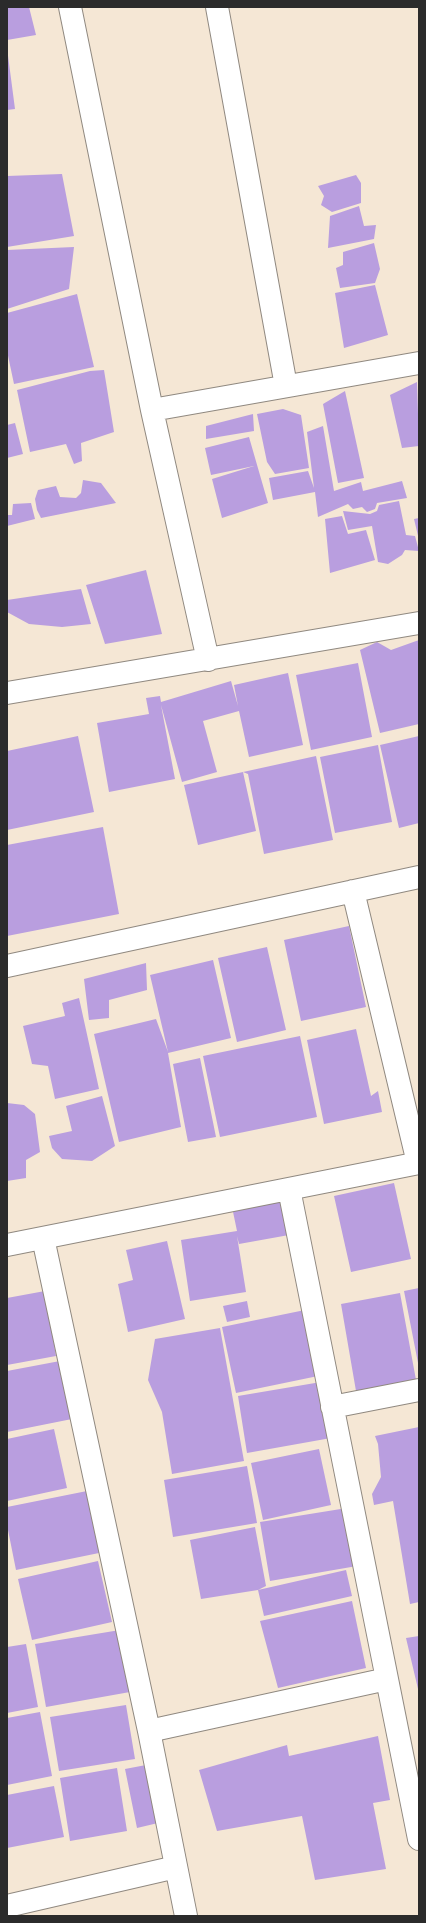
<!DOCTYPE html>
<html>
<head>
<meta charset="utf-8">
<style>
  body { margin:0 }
  #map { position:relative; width:426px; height:1923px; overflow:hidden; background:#f5e7d5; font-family:Itim,sans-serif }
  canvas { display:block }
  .frame { position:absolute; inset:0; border:8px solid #2b2b2b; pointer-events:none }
</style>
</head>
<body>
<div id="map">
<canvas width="426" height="1923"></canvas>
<div class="frame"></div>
</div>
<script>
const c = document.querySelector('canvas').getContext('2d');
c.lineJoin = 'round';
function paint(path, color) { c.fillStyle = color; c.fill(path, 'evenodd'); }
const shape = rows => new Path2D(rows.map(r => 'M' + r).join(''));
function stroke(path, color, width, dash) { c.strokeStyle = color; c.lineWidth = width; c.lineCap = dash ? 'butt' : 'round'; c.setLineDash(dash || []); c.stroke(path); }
const building = shape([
  [7,7,29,7,36,35,7,40],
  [7,48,15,109,7,110],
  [62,174,74,236,7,247,7,176],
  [356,175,361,183,361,203,332,212,321,205,324,196,318,186],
  [359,206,364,226,376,225,374,239,328,248,330,216],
  [374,243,380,269,375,283,340,288,336,268,343,265,343,252],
  [74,247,69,289,7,309,7,250],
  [375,285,388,335,344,348,335,293],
  [77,294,94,367,14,384,7,351,7,313],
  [104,370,114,432,81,443,82,461,74,464,66,444,30,452,17,390,90,371],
  [417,382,419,446,402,448,390,395],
  [345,391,364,478,338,483,323,404],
  [283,409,301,415,309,468,275,474,267,462,257,414],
  [253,414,254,431,206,439,206,426],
  [15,423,23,454,7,458,7,425],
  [323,426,334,491,361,482,363,491,402,481,407,498,377,503,375,509,367,512,362,507,353,509,348,504,318,517,315,492,273,500,269,478,308,471,314,488,307,432],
  [249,437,268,503,222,518,212,479,254,466,211,475,205,448],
  [83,480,101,483,116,503,41,518,37,510,35,499,38,490,56,486,60,497,76,498,81,493],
  [399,501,406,535,415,536,419,551,405,550,402,555,388,564,378,562,372,526,348,530,343,511,370,514,377,511,379,505],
  [31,503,35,519,7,526,7,515,12,515,13,504],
  [342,516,348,534,366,530,375,560,330,573,325,519],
  [419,518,419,540,414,519],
  [146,570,162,634,105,644,86,585],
  [81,589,91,624,62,627,29,624,7,612,7,600],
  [419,640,419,724,380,733,360,650,377,642,391,650],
  [358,663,372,737,311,750,296,675],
  [288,673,303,745,249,757,239,711,203,721,217,772,182,782,161,705,175,779,109,792,97,723,149,714,146,698,160,696,161,702,231,681,238,706,234,685],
  [78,736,94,812,7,830,7,751],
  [419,736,419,823,399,828,380,745],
  [378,745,392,822,335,833,320,757],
  [316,756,333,840,264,854,248,774,243,772,256,831,198,845,184,785,243,772],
  [103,827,119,914,7,936,7,845],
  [349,926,366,1007,301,1021,284,940],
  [267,947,286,1030,237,1042,218,958],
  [213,960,231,1038,168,1053,181,1127,119,1142,94,1034,156,1019,168,1052,150,975],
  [146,963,147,990,109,1000,109,1018,89,1020,84,979],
  [79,998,99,1089,55,1099,48,1066,32,1064,23,1026,65,1016,62,1003],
  [356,1029,371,1096,378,1091,382,1112,324,1124,307,1040],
  [300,1036,317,1117,220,1137,203,1056],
  [200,1058,216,1137,188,1142,173,1064],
  [102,1096,115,1146,92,1161,62,1159,52,1148,49,1136,72,1131,66,1106],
  [7,1103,24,1105,35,1114,40,1152,26,1160,26,1178,7,1181],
  [394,1183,411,1259,351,1272,334,1196],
  [283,1199,289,1235,239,1244,237,1236,246,1292,190,1301,181,1240,237,1231,232,1207],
  [167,1241,185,1319,128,1332,118,1284,133,1280,126,1250],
  [419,1288,419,1363,418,1363,404,1291],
  [45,1291,56,1356,7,1365,7,1298],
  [400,1293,416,1380,356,1391,341,1304],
  [247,1301,250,1317,227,1322,223,1306],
  [305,1310,318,1376,236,1393,222,1327],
  [220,1328,244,1461,172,1474,162,1412,148,1380,155,1339],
  [60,1361,72,1419,7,1432,7,1371],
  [321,1382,331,1438,247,1453,238,1396],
  [419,1427,419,1602,410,1604,393,1501,374,1505,372,1494,381,1477,378,1444,375,1436],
  [54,1429,67,1488,7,1501,7,1439],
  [319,1449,331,1505,263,1520,251,1463],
  [247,1466,257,1523,173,1537,164,1480],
  [87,1491,99,1553,16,1570,7,1525,7,1507],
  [347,1508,357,1566,270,1581,260,1522],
  [255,1527,266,1586,258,1590,201,1599,190,1540],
  [98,1561,112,1622,32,1640,18,1579],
  [346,1570,352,1596,264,1616,258,1590],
  [352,1601,366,1668,278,1688,260,1621],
  [120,1630,130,1692,46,1707,35,1644],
  [419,1636,419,1689,418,1689,406,1638],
  [26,1644,38,1707,7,1713,7,1647],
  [126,1705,135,1759,59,1771,50,1717],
  [40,1712,52,1776,7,1785,7,1718],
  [378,1736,390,1800,373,1803,386,1869,315,1880,302,1816,217,1831,199,1770,287,1745,289,1756],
  [146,1765,158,1823,137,1828,125,1769],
  [117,1768,127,1831,70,1841,60,1778],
  [54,1786,64,1837,7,1848,7,1795]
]);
const minor = shape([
  [70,7,152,410,208,660],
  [217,7,286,386],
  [152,410,419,363],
  [7,693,419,623],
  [353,891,418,1163],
  [7,966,419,877],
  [289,1189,419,1839],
  [43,1238,149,1731,186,1916],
  [7,1245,419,1163],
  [332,1407,419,1390],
  [149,1731,387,1679],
  [7,1906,176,1867]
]);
paint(building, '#b99edf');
stroke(minor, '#908980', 24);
stroke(minor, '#fff', 22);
</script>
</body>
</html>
